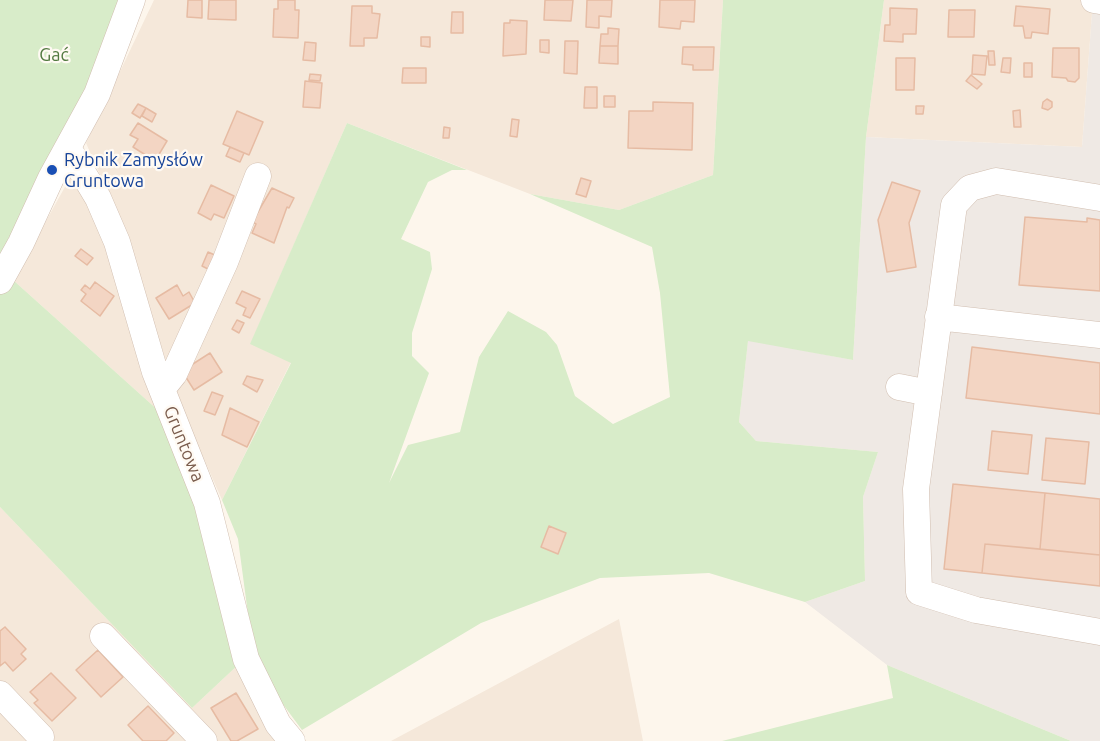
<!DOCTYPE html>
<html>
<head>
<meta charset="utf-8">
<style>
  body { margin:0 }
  canvas { display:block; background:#fdf6ec }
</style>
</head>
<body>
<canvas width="1100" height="741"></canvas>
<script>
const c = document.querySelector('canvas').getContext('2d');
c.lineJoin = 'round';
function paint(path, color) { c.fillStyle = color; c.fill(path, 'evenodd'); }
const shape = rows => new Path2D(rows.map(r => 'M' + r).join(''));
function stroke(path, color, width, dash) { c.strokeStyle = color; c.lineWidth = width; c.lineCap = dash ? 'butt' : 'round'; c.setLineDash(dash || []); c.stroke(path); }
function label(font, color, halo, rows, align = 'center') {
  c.font = font + ' Ubuntu,sans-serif'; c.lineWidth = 4.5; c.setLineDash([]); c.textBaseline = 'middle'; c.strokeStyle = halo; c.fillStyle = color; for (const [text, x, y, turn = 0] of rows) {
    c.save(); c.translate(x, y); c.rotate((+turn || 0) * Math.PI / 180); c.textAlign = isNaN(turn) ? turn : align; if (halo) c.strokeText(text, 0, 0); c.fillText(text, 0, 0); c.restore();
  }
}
const residential = shape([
  [154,0,723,0,713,175,619,210,530,194,347,123,251,343,291,362,222,500,183,411,115,209,86,143],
  [884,0,1093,0,1082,147,866,137],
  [75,169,87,190,160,412,13,280],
  [0,507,192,708,239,664,280,741,0,741],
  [619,619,643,741,391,741]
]);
const industrial = shape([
  [1093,0,1100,0,1100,741,1071,741,887,665,805,602,865,581,863,497,878,452,756,441,739,422,748,340,853,360,866,137,1082,147]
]);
const green = shape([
  [0,0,138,0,0,266],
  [723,0,884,0,866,137,853,360,748,341,739,422,756,441,878,452,863,497,865,581,805,602,709,573,600,578,481,623,302,730,282,703,252,644,238,539,222,500,291,363,250,344,347,123,467,170,452,170,428,182,401,239,430,252,432,269,412,333,412,356,429,373,389,483,408,445,460,432,479,357,508,311,546,332,557,345,575,396,613,424,670,397,660,293,652,247,530,194,619,210,713,175],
  [13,280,160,412,195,499,239,664,192,708,0,507,0,294],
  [887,665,1071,741,722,741,893,698]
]);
const building = shape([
  [188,0,202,0,202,18,187,17,188,0],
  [209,0,236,0,236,20,208,19,209,0],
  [278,0,295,0,295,10,299,10,298,38,273,37,274,9,278,9,278,0],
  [545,0,573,0,571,21,544,20,545,0],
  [587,0,612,0,611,17,599,16,599,28,586,27,587,0],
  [660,0,695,0,694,22,681,21,680,29,659,27,660,0],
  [352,6,372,6,372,13,380,14,377,38,364,38,364,46,350,46,352,6],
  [1016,6,1050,9,1048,34,1032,32,1031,38,1025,38,1023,26,1014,26,1016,6],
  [890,8,917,9,916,34,903,34,903,42,884,41,885,25,890,25,890,8],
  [949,10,975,10,974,37,948,37,949,10],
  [452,12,463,12,463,33,451,33,452,12],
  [510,20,527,21,526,54,503,56,504,23,510,23,510,20],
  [608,28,619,29,618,46,600,46,601,34,608,34,608,28],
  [421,37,430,37,430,47,421,46,421,37],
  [540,40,549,40,549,53,540,52,540,40],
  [565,41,578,41,577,74,564,73,565,41],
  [305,42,316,43,315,61,303,60,305,42],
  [600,46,618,46,618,64,599,63,600,46],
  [683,47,714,47,713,70,693,70,693,65,682,64,683,47],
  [1053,48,1079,48,1079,78,1075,82,1068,81,1066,78,1052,77,1053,48],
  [988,51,994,51,995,65,989,65,988,51],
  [973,55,987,56,985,75,972,74,973,55],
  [896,58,915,58,914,90,896,90,896,58],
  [1003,58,1011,58,1010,73,1001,72,1003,58],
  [1024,63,1032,63,1032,77,1024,77,1024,63],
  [403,68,426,68,426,83,402,83,403,68],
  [310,74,321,75,320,81,309,80,310,74],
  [971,75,982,84,977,89,966,81,971,75],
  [305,81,322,83,320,108,303,107,305,81],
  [585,87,597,87,597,108,584,108,585,87],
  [604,96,615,96,615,107,604,107,604,96],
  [1047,99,1052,102,1052,107,1048,110,1042,108,1043,102,1047,99],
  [653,102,693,103,692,150,628,148,629,111,653,111,653,102],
  [138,104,146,108,140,118,132,113,138,104],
  [916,106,924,106,923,114,916,114,916,106],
  [146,108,156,114,152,122,142,116,146,108],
  [1020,110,1021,127,1014,127,1013,111,1020,110],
  [237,111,263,122,249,155,223,144,237,111],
  [512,119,519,120,517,137,510,136,512,119],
  [138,123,167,141,155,161,133,147,138,139,130,135,138,123],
  [444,127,450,128,449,138,443,138,444,127],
  [230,147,244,153,240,162,226,156,230,147],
  [581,178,591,181,586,197,576,194,581,178],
  [892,182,920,191,909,223,916,267,887,272,878,220,892,182],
  [211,185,234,196,224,218,214,214,211,220,198,213,211,185],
  [272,188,294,198,289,208,287,207,274,243,252,233,256,224,252,222,272,188],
  [1025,217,1087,222,1087,218,1100,220,1100,291,1019,285,1025,217],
  [81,249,93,258,87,265,75,256,81,249],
  [208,252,217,256,210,270,202,266,208,252],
  [95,282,114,296,100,316,81,301,86,294,81,290,85,285,90,289,95,282],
  [177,285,183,296,189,292,195,303,169,319,156,298,177,285],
  [242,291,260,299,250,318,243,315,246,308,236,303,242,291],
  [237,320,244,323,239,333,232,329,237,320],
  [972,347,1100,363,1100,414,966,398,972,347],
  [210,353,222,372,194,390,182,371,210,353],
  [247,376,263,380,257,392,243,384,247,376],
  [212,392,223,396,215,415,204,411,212,392],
  [230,408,259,422,247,447,222,435,230,408],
  [992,431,1032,435,1028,474,988,470,992,431],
  [1046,438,1089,442,1085,484,1042,480,1046,438],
  [953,484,1045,493,1040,549,985,544,982,573,944,569,953,484],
  [1045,493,1100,499,1100,555,1040,549,1045,493],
  [549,526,566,533,558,554,541,547,549,526],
  [985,544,1100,555,1100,586,982,573,985,544],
  [5,627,26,649,21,654,26,659,13,671,5,662,0,666,0,631,5,627],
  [98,650,123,677,101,697,76,670,98,650],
  [51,673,76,698,52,721,34,703,38,700,30,692,51,673],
  [236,693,258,729,237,741,231,741,211,708,236,693],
  [148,706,174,733,166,741,143,741,128,725,148,706]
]);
const minor = shape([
  [1094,0,1100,1],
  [68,148,98,198,117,242,155,372,207,503,246,659,278,724,292,741],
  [1100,198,996,181,970,188,954,205,916,489,919,592,976,610,1100,632],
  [0,281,21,243,51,178,97,94,132,0],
  [938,317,1100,335],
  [899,387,929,393],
  [162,389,174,374,225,262,258,176],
  [103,636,204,741],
  [0,694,41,737]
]);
const markers = [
  [52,170,6,"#1a4fb4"]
];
const parkNames = [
  ["Gać",54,55]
];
const transitNames = [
  ["Rybnik Zamysłów",64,160],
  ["Gruntowa",64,181]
];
const streetNames = [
  ["Gruntowa",184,444,68]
];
paint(residential, '#f5e8da');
paint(industrial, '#efe9e4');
paint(green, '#d8ecc9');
paint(building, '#f3d5c3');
stroke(building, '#e6bba3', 1.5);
stroke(minor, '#d1beb0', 27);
stroke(minor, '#fff', 26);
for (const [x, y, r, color] of markers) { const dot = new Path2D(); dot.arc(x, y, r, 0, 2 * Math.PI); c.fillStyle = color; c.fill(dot); stroke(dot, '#fffaf3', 2); }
label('18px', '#537a41', '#fffaf3', parkNames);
label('18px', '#164399', '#fffaf3', transitNames, 'left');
label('18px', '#7a5c4d', '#fffaf3', streetNames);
</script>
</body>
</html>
